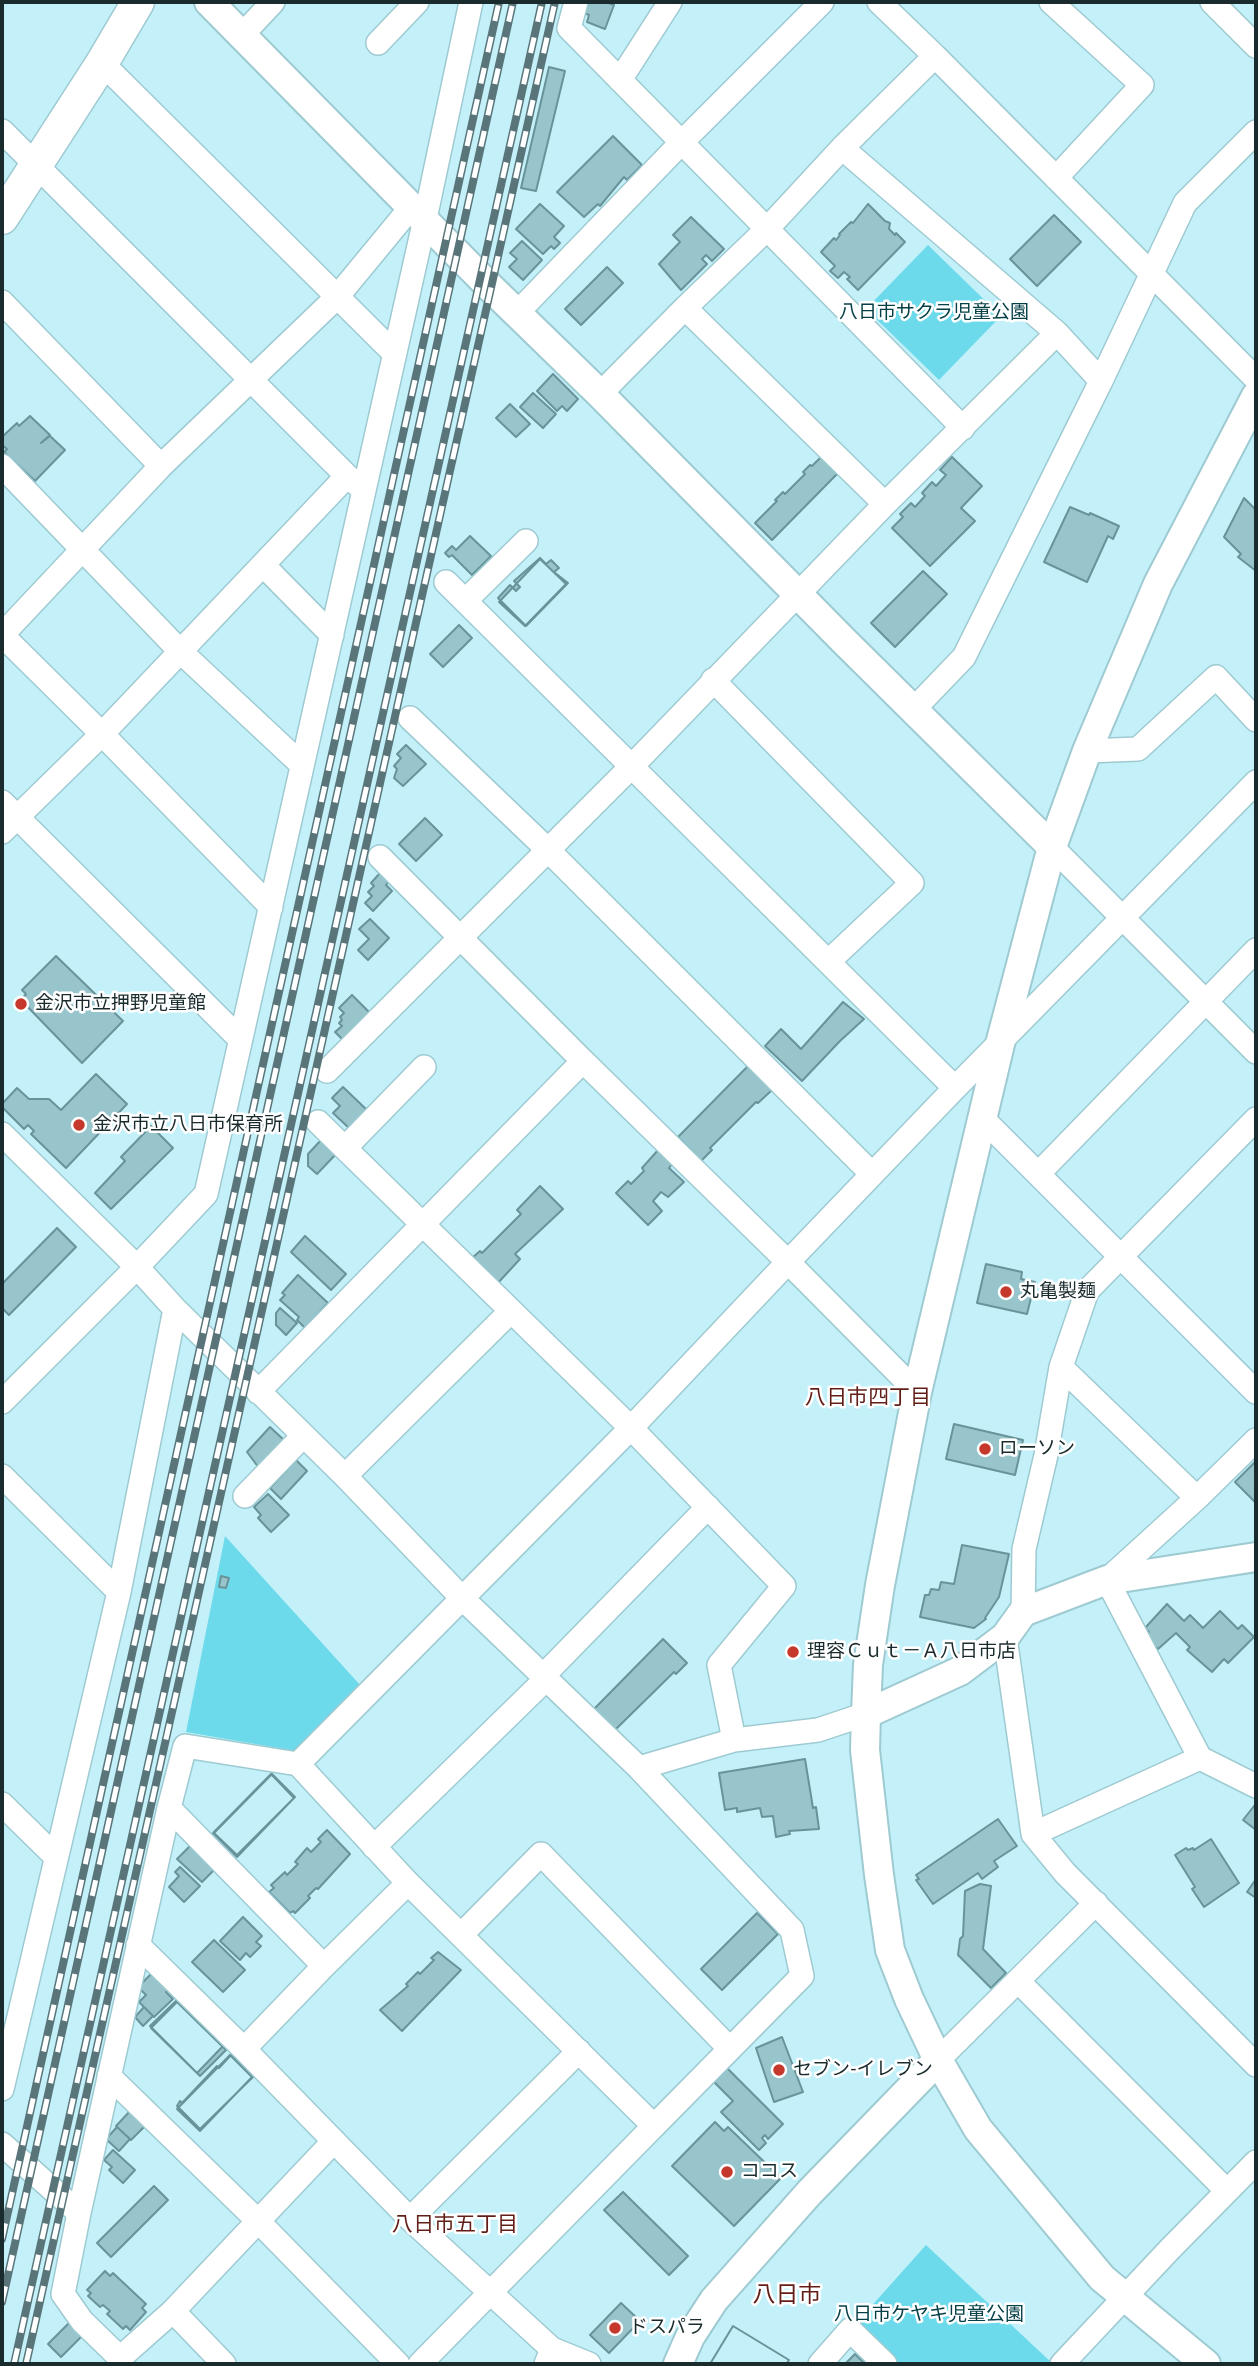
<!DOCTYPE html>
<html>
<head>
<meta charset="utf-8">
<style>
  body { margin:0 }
  #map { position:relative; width:1258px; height:2366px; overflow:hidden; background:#c4f1f9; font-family:"PT Sans",sans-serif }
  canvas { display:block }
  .frame { position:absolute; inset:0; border:4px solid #1a2b2e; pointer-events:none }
</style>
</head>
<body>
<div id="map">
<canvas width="1258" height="2366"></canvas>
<div class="frame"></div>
</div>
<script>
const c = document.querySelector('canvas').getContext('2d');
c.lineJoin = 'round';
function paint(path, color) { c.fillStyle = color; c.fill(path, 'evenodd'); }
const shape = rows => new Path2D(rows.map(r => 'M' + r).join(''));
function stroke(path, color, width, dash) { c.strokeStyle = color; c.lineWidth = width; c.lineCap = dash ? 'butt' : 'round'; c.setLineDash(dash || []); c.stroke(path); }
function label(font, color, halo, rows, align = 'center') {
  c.font = font + ' "PT Sans","Noto Sans JP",sans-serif'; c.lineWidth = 5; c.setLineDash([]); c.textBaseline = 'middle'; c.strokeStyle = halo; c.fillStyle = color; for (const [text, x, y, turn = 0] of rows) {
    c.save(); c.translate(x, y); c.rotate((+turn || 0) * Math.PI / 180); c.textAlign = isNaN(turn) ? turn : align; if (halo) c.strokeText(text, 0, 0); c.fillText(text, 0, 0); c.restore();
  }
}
const green = shape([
  [928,245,1001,316,939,380,866,309],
  [225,1536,361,1686,296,1751,186,1732],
  [926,2245,1053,2364,888,2364,850,2330]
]);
const building = shape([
  [588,2,606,2,614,5,605,29,587,22,589,15,584,13,588,2],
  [549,67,565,71,536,191,521,188,549,67],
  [613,136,642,165,627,180,624,177,600,206,598,204,584,217,557,192,613,136],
  [540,204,564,226,554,237,560,243,554,249,551,246,543,254,516,229,540,204],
  [868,204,885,221,890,223,889,229,895,235,896,233,905,242,858,290,847,279,850,277,844,272,838,278,830,271,835,266,821,252,834,238,836,240,840,235,839,234,851,222,853,223,868,204],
  [1054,215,1081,242,1037,286,1010,259,1054,215],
  [691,217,724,249,712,261,706,255,702,259,707,264,681,290,659,264,680,242,673,235,691,217],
  [522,241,542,260,523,280,509,267,517,259,510,253,522,241],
  [607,267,623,283,581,325,565,309,607,267],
  [553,374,578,399,567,411,562,406,557,411,537,391,553,374],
  [533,393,556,414,543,428,520,407,533,393],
  [510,404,530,424,516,437,496,418,510,404],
  [30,416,50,435,41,443,50,436,65,450,35,481,4,452,7,449,2,445,2,437,17,423,19,426,30,416],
  [822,456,839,472,772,540,755,523,777,501,775,500,783,492,785,494,805,474,803,472,810,465,812,466,822,456],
  [952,457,982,486,961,508,975,521,930,566,892,528,903,517,900,514,911,503,915,507,925,496,922,493,932,482,936,486,946,475,940,470,952,457],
  [1244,498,1256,510,1256,571,1238,557,1241,554,1224,537,1244,498],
  [1070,507,1089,515,1090,513,1119,526,1113,539,1108,536,1087,582,1044,562,1070,507],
  [470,536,491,556,472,575,452,555,449,557,445,553,452,546,456,550,470,536],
  [540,558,546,564,551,560,559,568,554,572,568,583,526,626,498,598,510,585,516,591,520,587,514,581,540,558],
  [540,559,566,584,525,626,499,602,540,559],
  [923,571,947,594,895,647,871,623,923,571],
  [459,625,472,638,443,667,430,654,459,625],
  [406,745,426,764,403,786,394,778,397,769,394,766,401,758,397,754,406,745],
  [425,818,442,835,416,861,399,844,425,818],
  [380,873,389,881,386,885,392,891,373,911,365,903,372,896,368,892,374,886,371,883,380,873],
  [370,919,389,938,368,960,358,950,369,939,359,929,370,919],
  [56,956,123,1021,82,1063,21,1000,26,994,22,990,56,956],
  [352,995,372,1015,345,1042,335,1032,342,1026,339,1023,342,1020,340,1017,344,1013,339,1008,352,995],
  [843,1002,864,1019,840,1041,802,1081,765,1046,781,1029,801,1049,843,1002],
  [748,1066,772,1090,758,1103,756,1102,710,1148,712,1150,701,1161,678,1137,748,1066],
  [96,1074,127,1104,66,1168,31,1134,34,1131,28,1125,24,1129,2,1107,2,1104,17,1088,29,1099,49,1099,61,1110,96,1074],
  [343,1087,368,1111,350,1129,333,1113,340,1106,332,1098,343,1087],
  [151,1126,173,1148,111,1209,95,1193,125,1161,121,1157,151,1126],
  [322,1139,337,1153,317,1174,308,1166,308,1154,322,1139],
  [659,1149,673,1163,669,1168,684,1182,668,1197,661,1192,653,1201,662,1211,648,1225,616,1193,628,1181,631,1184,644,1171,642,1168,659,1149],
  [540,1186,563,1209,515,1254,520,1259,497,1284,472,1258,480,1251,482,1253,521,1214,517,1210,540,1186],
  [57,1228,76,1247,9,1315,2,1308,2,1284,57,1228],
  [305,1236,346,1274,331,1290,291,1252,305,1236],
  [986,1264,1022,1272,1021,1279,1035,1282,1027,1314,977,1303,986,1264],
  [298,1275,328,1303,305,1328,297,1320,299,1317,280,1300,285,1295,282,1293,298,1275],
  [280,1308,297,1323,286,1335,276,1325,276,1313,280,1308],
  [954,1424,1023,1440,1015,1475,946,1459,954,1424],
  [270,1427,285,1441,259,1468,247,1452,270,1427],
  [296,1460,307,1471,281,1499,270,1488,296,1460],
  [1256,1461,1256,1503,1235,1482,1256,1461],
  [268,1494,289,1515,271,1532,258,1518,261,1515,254,1507,268,1494],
  [962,1545,1009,1554,999,1597,985,1618,986,1619,974,1628,920,1617,925,1595,929,1595,931,1589,939,1590,941,1582,954,1584,962,1545],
  [221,1576,229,1578,226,1588,219,1587,221,1576],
  [1167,1604,1184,1621,1190,1615,1203,1628,1220,1611,1238,1629,1242,1625,1254,1637,1228,1663,1224,1659,1212,1672,1187,1650,1190,1647,1176,1633,1158,1649,1145,1637,1149,1632,1145,1628,1167,1604],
  [663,1639,687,1663,676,1674,674,1672,615,1730,594,1709,663,1639],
  [805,1759,813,1808,816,1807,819,1829,789,1831,790,1834,776,1837,773,1816,762,1817,760,1808,737,1812,737,1808,725,1810,719,1773,805,1759],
  [271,1774,294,1798,237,1857,213,1833,271,1774],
  [272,1774,295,1797,237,1855,214,1833,272,1774],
  [1254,1806,1256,1808,1256,1830,1243,1820,1254,1806],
  [998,1819,1017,1846,994,1861,998,1867,982,1879,978,1873,933,1904,916,1880,919,1879,916,1875,998,1819],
  [327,1830,350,1854,318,1889,316,1888,308,1896,310,1898,295,1913,293,1911,290,1913,269,1892,274,1888,271,1885,285,1872,287,1875,298,1864,295,1862,307,1848,311,1852,321,1842,318,1839,327,1830],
  [1211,1839,1239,1883,1204,1907,1192,1889,1195,1887,1175,1855,1186,1848,1188,1850,1193,1848,1194,1850,1211,1839],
  [191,1845,215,1869,202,1882,177,1859,191,1845],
  [180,1867,200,1886,184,1902,169,1887,179,1876,175,1872,180,1867],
  [1256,1879,1256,1898,1247,1892,1256,1879],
  [980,1884,991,1886,983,1949,1006,1973,991,1988,958,1955,960,1939,963,1936,965,1891,980,1884],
  [757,1913,778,1934,722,1990,701,1969,757,1913],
  [243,1917,262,1936,256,1942,261,1946,250,1957,246,1953,240,1960,220,1941,243,1917],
  [214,1940,245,1970,223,1992,192,1962,214,1940],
  [438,1952,461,1970,402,2031,380,2010,408,1986,406,1984,418,1972,420,1974,434,1960,431,1958,438,1952],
  [152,1973,168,1990,166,1992,173,1999,154,2017,139,2002,146,1995,138,1987,152,1973],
  [177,2000,223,2046,197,2073,150,2026,177,2000],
  [177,2002,226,2050,200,2076,151,2028,177,2002],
  [144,2007,153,2016,143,2026,135,2017,144,2007],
  [782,2037,803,2092,774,2102,756,2048,782,2037],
  [232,2054,254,2076,200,2129,177,2106,180,2101,182,2103,217,2066,219,2068,232,2054],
  [230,2055,252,2077,200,2131,177,2109,230,2055],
  [727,2068,783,2124,768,2139,765,2135,762,2138,766,2143,759,2150,721,2112,733,2101,714,2082,727,2068],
  [131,2110,146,2125,131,2140,116,2126,131,2110],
  [715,2122,724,2131,728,2127,781,2178,734,2226,672,2166,715,2122],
  [117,2127,130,2139,119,2151,106,2139,117,2127],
  [113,2150,135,2170,123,2183,109,2170,112,2167,104,2160,113,2150],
  [154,2186,168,2200,111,2257,97,2243,154,2186],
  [623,2192,688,2256,669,2275,604,2210,623,2192],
  [105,2271,110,2276,113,2273,146,2304,142,2308,146,2312,130,2330,126,2326,123,2329,107,2314,110,2311,103,2305,100,2307,88,2296,91,2293,87,2290,105,2271],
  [621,2303,640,2321,609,2353,590,2335,621,2303],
  [69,2323,82,2336,61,2357,48,2344,69,2323],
  [733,2326,789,2360,786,2364,710,2364,733,2326],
  [733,2326,789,2360,786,2364,710,2364,733,2326],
  [855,2354,865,2364,845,2364,855,2354]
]);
const minor = shape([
  [576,2,569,28,767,229,842,148],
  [879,2,935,56],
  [1051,2,1142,85,1056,178],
  [1212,2,1256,46],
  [243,34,273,2],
  [378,43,417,2],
  [102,63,394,353],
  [620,80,670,2],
  [2,131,347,476,363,489],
  [2,302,161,466],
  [517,313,682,142,822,2],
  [1057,333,842,148,935,56,1256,379],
  [600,394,685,308],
  [2,466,181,652,301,764],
  [885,504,685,308,767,229,963,428],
  [263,565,332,635],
  [446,582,955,1088],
  [465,601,526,541],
  [2,635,161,466,337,297,412,206],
  [2,635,102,734,271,907],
  [713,680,912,883,829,961],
  [914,709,964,657,1101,381],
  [1087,751,1138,749,1216,677,1256,720],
  [2,802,240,1039],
  [2,832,102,734,347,476],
  [1052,847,1256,1052],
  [380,857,583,1061],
  [327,1071,548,850,410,718],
  [983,1119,1256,1392],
  [318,1122,631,1428,784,1586,719,1665,734,1740],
  [2,1134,137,1267,175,1309,345,1476,462,1598,639,1768,734,1740,818,1730,866,1714],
  [345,1148,424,1067],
  [872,1174,548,850,632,766,885,504,1057,333,1101,381,1185,203,1256,132],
  [1038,1174,1256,950],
  [1061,1367,1197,1498],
  [258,1392,583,1061,788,1262,955,1088,1256,782],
  [2,1402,137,1267,206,1194,425,219,471,2],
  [2,1476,119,1592],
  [345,1476,511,1311],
  [245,1496,303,1436],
  [1023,1612,1024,1549,1046,1455,1061,1367,1087,1291,1256,1119],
  [1005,1637,1033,1834,1065,1873,1256,2065],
  [543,1676,708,1507],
  [1200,1758,1256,1786],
  [298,1764,408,1883],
  [2,1804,56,1857],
  [169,1808,324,1966,408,1883,654,2126,802,1976,792,1930,639,1768],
  [1033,1834,1200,1758,1107,1580,1197,1498,1256,1440],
  [374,1847,546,1679],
  [461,1935,541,1854,729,2048],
  [138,1945,244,2049,410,2219,552,2349],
  [1018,1981,1227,2191],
  [244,2049,324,1966],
  [938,2060,1096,1903],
  [109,2076,258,2221,398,2364],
  [2,2089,119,1592,175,1309],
  [2,2144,79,2213,169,1808,185,1746,298,1764,631,1428,788,1262,917,1392],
  [79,2213,63,2294,82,2321,120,2358,173,2311,224,2364],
  [410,2219,579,2051],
  [173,2311,334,2141],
  [420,2364,654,2126],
  [546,2364,552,2349,589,2364],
  [820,2364,850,2330,885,2364],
  [1062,2364,1170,2249,1256,2162]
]);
const tertiary = shape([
  [209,2,492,289,600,394,844,641,1052,847],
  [866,1714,960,1671,1005,1637,1023,1612,1107,1580,1256,1557],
  [678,2364,690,2337,714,2300,809,2193,938,2060],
  [1206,2364,1102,2278,978,2129,938,2060,909,1999,890,1950,879,1875,865,1750,866,1714,868,1665,880,1585,917,1392,1000,1044,1052,847,1087,751,1158,584,1256,396]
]);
const secondary = shape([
  [2,218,102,63,138,2]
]);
const rail = shape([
  [2,2239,499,2],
  [2,2302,513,2],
  [14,2364,542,2],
  [26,2364,555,2]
]);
const markers = [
  [21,1004,7,"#c5382b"],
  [79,1125,7,"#c5382b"],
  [1006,1292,7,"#c5382b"],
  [985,1449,7,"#c5382b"],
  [793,1652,7,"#c5382b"],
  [779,2070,7,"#c5382b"],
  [727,2172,7,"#c5382b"],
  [615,2328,7,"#c5382b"]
];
const parkNames = [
  ["八日市サクラ児童公園",934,313],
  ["八日市ケヤキ児童公園",929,2315]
];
const poiNames = [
  ["金沢市立押野児童館",35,1004],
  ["金沢市立八日市保育所",93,1125],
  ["丸亀製麺",1020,1292],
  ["ローソン",999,1449],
  ["理容Ｃｕｔ－Ａ八日市店",807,1652],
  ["セブン-イレブン",793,2070],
  ["ココス",741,2172],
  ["ドスパラ",629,2328]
];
const neighbourhoodNames = [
  ["八日市四丁目",868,1398],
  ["八日市五丁目",455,2225]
];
const quarterNames = [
  ["八日市",787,2295]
];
paint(green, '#6ddaeb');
paint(building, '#98c4cb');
stroke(building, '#68939a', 2);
stroke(minor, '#9ecad2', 26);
stroke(tertiary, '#9ecad2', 32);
stroke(secondary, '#9ecad2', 35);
stroke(minor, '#fff', 23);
stroke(tertiary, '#fff', 28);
stroke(secondary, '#fff', 32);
stroke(rail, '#59757a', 8);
stroke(rail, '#fff', 5, [16]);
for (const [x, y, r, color] of markers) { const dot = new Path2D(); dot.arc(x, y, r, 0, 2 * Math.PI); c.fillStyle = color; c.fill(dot); stroke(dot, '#fff', 2.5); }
label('19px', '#064047', '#fff', parkNames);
label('19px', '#1a2b2e', '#fff', poiNames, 'left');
label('21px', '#611d16', '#fff', neighbourhoodNames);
label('23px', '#611d16', '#fff', quarterNames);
</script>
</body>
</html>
